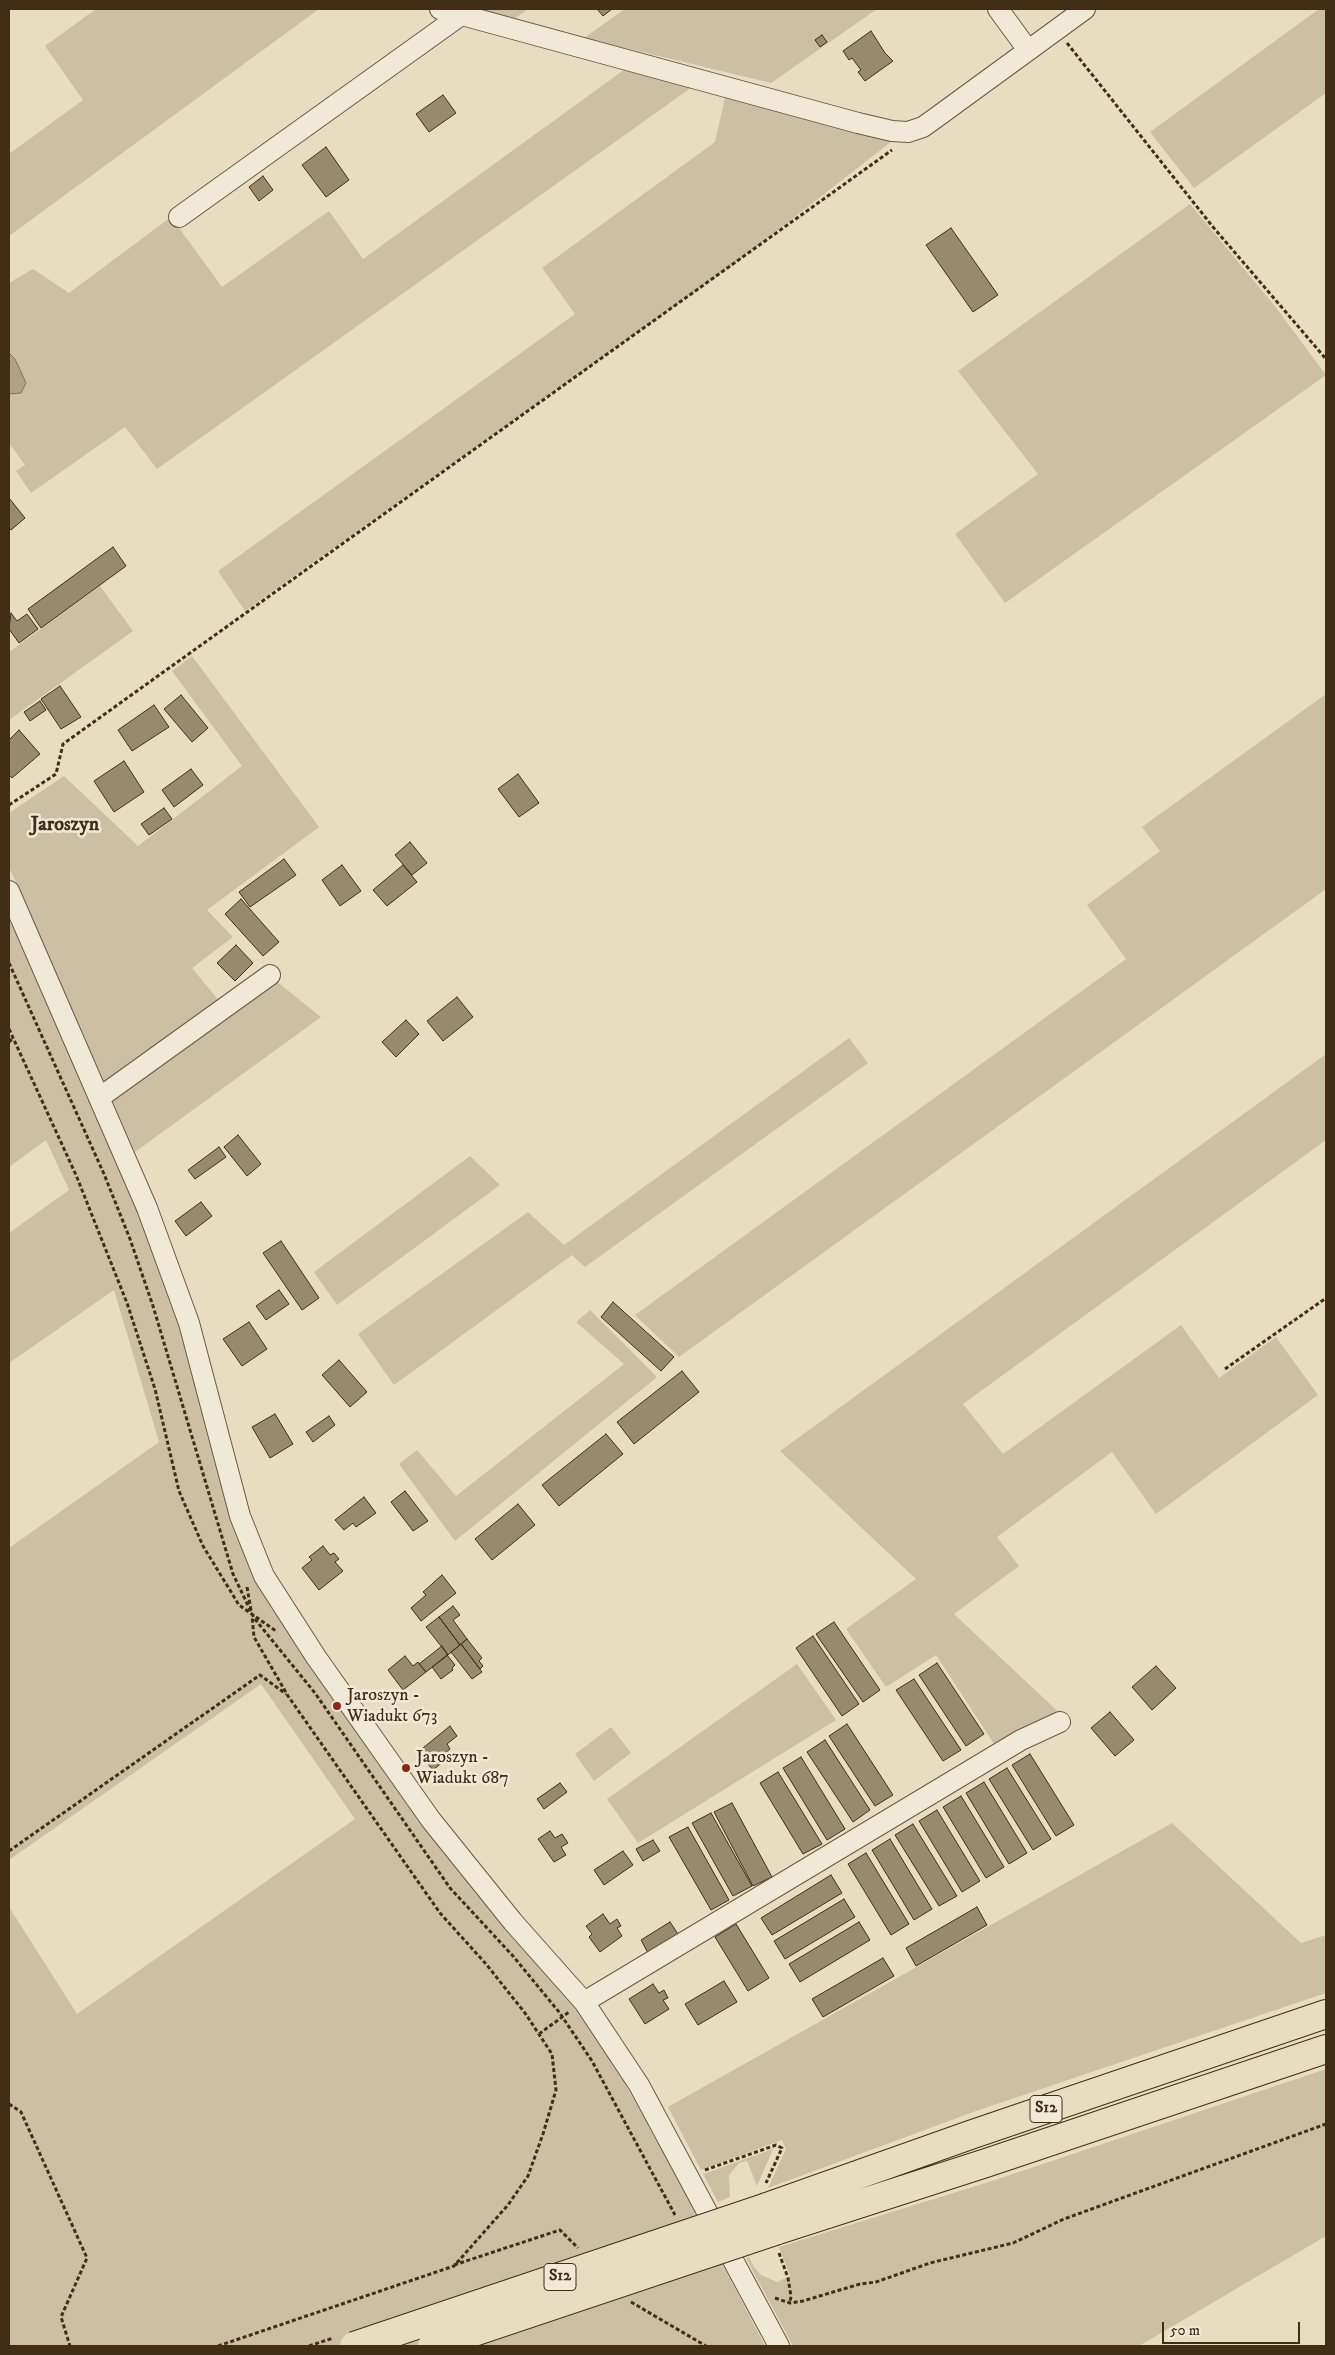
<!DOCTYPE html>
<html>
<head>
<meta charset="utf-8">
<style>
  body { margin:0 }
  #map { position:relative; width:1335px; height:2355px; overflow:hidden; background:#e8ddc1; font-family:"IM FELL DW Pica",serif }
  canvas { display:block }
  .frame { position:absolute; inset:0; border:10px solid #422d16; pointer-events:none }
  .scale { position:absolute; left:1162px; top:2322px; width:138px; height:22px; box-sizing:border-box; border:2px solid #422d16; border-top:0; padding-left:6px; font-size:15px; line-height:18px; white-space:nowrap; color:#422d16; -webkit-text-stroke:4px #f0e9d7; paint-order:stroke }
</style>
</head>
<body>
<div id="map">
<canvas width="1335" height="2355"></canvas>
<div class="frame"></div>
<div class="scale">50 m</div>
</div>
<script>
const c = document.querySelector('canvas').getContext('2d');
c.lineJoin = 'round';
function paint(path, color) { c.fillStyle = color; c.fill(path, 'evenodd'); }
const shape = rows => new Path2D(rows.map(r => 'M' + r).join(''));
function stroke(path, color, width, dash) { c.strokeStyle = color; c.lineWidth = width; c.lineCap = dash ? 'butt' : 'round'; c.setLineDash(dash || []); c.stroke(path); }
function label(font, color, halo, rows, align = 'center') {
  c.font = font + ' "IM FELL DW Pica",serif'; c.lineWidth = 5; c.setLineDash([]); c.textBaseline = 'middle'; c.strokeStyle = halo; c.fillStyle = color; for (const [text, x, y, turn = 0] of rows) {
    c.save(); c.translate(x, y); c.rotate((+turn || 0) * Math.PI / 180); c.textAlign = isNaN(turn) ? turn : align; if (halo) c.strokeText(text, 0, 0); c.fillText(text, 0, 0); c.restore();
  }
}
const green = shape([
  [96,9,319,9,9,236,9,154,83,100,45,46],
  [467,9,528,9,510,22],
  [625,9,877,9,771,83,584,38],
  [1319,9,1326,9,1326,93,1194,188,1150,132],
  [628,67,692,87,157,469,125,427,31,493,16,471,25,465,9,443,9,394,21,393,15,359,9,353,9,283,33,269,69,293,171,217,222,287,329,211,363,259],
  [726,93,896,138,737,262,245,611,218,571,575,314,542,268,715,142],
  [1190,204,1274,305,1326,375,1005,603,955,534,1038,474,958,371],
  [100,586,133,631,9,720,9,652],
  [192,656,319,827,207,910,233,937,192,968,230,1014,276,981,321,1017,135,1152,9,867,9,813,64,776,138,846,242,766,172,671],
  [1326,694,1326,889,679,1357,635,1315,1126,959,1087,905,1160,851,1142,827],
  [9,911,139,1209,192,1362,230,1504,311,1663,371,1753,456,1866,542,1965,579,2012,624,2082,677,2177,765,2346,9,2346,9,1907,77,2014,355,1819,261,1684,9,1860,9,1548,159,1442,114,1290,9,1363,9,1233,69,1190,46,1140,9,1167],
  [849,1038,868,1063,585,1267,572,1255,394,1385,358,1334,528,1212,564,1245],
  [1326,1054,1326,1140,963,1404,1003,1454,1181,1325,1219,1378,1276,1337,1318,1395,1156,1514,1112,1452,997,1537,1019,1566,954,1614,1067,1720,1002,1756,936,1655,886,1687,846,1629,916,1579,780,1451],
  [470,1156,500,1185,337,1305,314,1272],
  [590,1310,657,1377,455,1541,399,1464,417,1450,456,1496,624,1364,576,1322],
  [797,1664,836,1720,638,1843,607,1799],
  [611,1727,631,1753,594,1781,575,1754],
  [1172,1823,1301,1943,1326,1935,1326,1993,976,2111,768,2188,786,2149,782,2140,701,2170,668,2107],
  [1326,2069,1326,2236,1139,2346,793,2346,746,2258,749,2257,754,2267,761,2275,777,2282,790,2276,779,2247,995,2180],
  [773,2149,757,2186,747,2161,739,2163,729,2175,730,2197,718,2202,703,2174]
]);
const water = shape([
  [9,353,15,359,26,383,21,393,9,394,9,353]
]);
const building = shape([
  [597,9,612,9,603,16,597,9],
  [871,31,885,53,893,61,865,81,858,72,861,70,852,58,849,60,843,51,871,31],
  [822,35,827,42,820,47,815,40,822,35],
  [443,95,456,113,429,132,416,114,443,95],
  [326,147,349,180,326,197,302,165,326,147],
  [263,176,273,190,259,201,249,187,263,176],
  [951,228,998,295,973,312,926,245,951,228],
  [9,498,25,518,11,530,9,528,9,498],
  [113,547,126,566,41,628,28,609,113,547],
  [11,613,17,621,27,614,38,629,19,643,9,629,11,613],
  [60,686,81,717,61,729,41,699,60,686],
  [181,695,208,728,192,742,164,709,181,695],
  [40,701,46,710,30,721,24,712,40,701],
  [154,705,169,727,132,751,118,730,154,705],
  [19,730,40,754,12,778,9,775,9,740,19,730],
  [124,761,144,792,114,812,94,781,124,761],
  [191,769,203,785,174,807,162,790,191,769],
  [518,774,539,803,519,817,498,789,518,774],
  [164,808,172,819,149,835,141,824,164,808],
  [410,842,427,863,412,875,395,855,410,842],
  [284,859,296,875,250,907,239,892,284,859],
  [342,865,361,891,340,906,322,880,342,865],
  [403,865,417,882,387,906,373,890,403,865],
  [241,899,279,942,263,956,225,914,241,899],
  [236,945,253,963,235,981,217,963,236,945],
  [457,997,473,1017,443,1041,427,1021,457,997],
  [406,1020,419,1034,396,1057,382,1042,406,1020],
  [238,1135,261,1164,247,1176,224,1147,238,1135],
  [219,1147,226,1157,195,1179,188,1170,219,1147],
  [201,1202,212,1216,186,1236,175,1221,201,1202],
  [281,1241,319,1298,302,1310,263,1253,281,1241],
  [279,1290,289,1304,266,1320,256,1306,279,1290],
  [613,1302,674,1357,661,1371,601,1317,613,1302],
  [249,1322,267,1349,242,1366,223,1339,249,1322],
  [339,1360,367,1392,350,1407,322,1375,339,1360],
  [682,1371,699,1392,634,1444,617,1422,682,1371],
  [275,1414,293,1444,270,1458,252,1427,275,1414],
  [329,1416,335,1425,313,1442,306,1432,329,1416],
  [606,1434,623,1454,559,1506,542,1485,606,1434],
  [405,1491,428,1521,413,1531,391,1502,405,1491],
  [364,1497,376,1513,356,1527,353,1523,344,1530,335,1520,364,1497],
  [518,1504,535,1525,492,1560,475,1539,518,1504],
  [323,1546,330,1555,334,1553,339,1559,335,1562,343,1571,319,1590,302,1568,312,1560,309,1557,323,1546],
  [442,1575,456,1593,421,1621,411,1608,426,1595,423,1592,442,1575],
  [453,1606,460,1615,453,1620,467,1639,460,1645,439,1617,453,1606],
  [439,1617,460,1645,448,1655,426,1627,439,1617],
  [834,1622,880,1690,863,1702,816,1634,834,1622],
  [813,1636,859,1704,842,1716,796,1648,813,1636],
  [467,1639,482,1658,479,1661,483,1666,480,1669,461,1644,467,1639],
  [461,1644,482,1672,472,1679,451,1652,461,1644],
  [442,1646,448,1655,426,1672,419,1664,442,1646],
  [447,1655,455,1665,452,1668,453,1670,441,1679,432,1667,447,1655],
  [405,1656,413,1666,418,1662,426,1672,403,1690,388,1670,405,1656],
  [937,1663,984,1734,966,1746,919,1675,937,1663],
  [1156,1666,1176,1688,1152,1710,1132,1687,1156,1666],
  [914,1679,961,1750,943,1761,896,1690,914,1679],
  [1110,1712,1134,1740,1115,1756,1091,1728,1110,1712],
  [847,1724,893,1795,875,1806,829,1736,847,1724],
  [450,1726,457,1736,447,1744,450,1749,440,1757,444,1761,433,1770,418,1752,450,1726],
  [825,1740,870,1810,853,1822,807,1752,825,1740],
  [1030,1754,1074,1825,1056,1836,1012,1765,1030,1754],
  [801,1757,845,1829,827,1840,783,1768,801,1757],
  [1007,1768,1051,1839,1033,1850,989,1779,1007,1768],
  [778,1772,822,1844,803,1854,760,1783,778,1772],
  [984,1782,1027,1853,1009,1864,966,1793,984,1782],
  [560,1783,567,1792,544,1809,537,1799,560,1783],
  [961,1796,1004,1867,986,1878,943,1807,961,1796],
  [732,1803,772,1877,753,1886,714,1812,732,1803],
  [937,1810,980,1881,962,1892,919,1821,937,1810],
  [711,1813,752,1886,733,1896,692,1823,711,1813],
  [913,1824,957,1896,939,1906,895,1835,913,1824],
  [688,1827,729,1900,711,1910,669,1837,688,1827],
  [550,1831,555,1838,562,1834,568,1843,561,1847,566,1855,554,1862,538,1839,550,1831],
  [890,1839,932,1909,914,1920,872,1850,890,1839],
  [653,1840,660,1851,643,1861,636,1849,653,1840],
  [623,1851,633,1865,604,1885,594,1870,623,1851],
  [866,1853,909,1924,891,1935,848,1864,866,1853],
  [831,1875,842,1893,772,1935,761,1918,831,1875],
  [844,1899,855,1917,785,1959,774,1941,844,1899],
  [977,1907,987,1925,916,1966,906,1948,977,1907],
  [603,1914,610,1924,617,1919,621,1926,617,1928,622,1936,600,1952,589,1937,592,1934,586,1926,603,1914],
  [670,1922,678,1934,648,1953,641,1940,670,1922],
  [859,1922,870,1940,800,1982,789,1964,859,1922],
  [736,1924,769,1978,748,1991,715,1937,736,1924],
  [883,1958,894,1976,823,2017,812,1999,883,1958],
  [724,1981,737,2002,698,2025,685,2004,724,1981],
  [653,1984,659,1993,664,1990,668,1998,663,2000,669,2009,645,2024,629,1999,653,1984]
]);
const path = shape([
  [1067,43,1213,227,1326,359],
  [9,805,56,774,63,744,892,150],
  [9,963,104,1174,130,1239,153,1306,233,1574,254,1618,315,1693,450,1888,513,1956,559,2012,592,2061,675,2215],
  [9,1029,76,1175,127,1303,155,1389,179,1491,203,1546,239,1605,276,1631],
  [9,1042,13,1038],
  [1225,1369,1326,1298],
  [247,1587,251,1610],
  [9,1851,260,1675,286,1694],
  [539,2034,569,2012],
  [9,2104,21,2112,87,2258,61,2317,70,2346],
  [705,2170,776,2145,782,2148,766,2183],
  [779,2253,788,2278,791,2296,790,2303],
  [454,2265,560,2230,578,2248],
  [775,2298,790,2303,803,2301,860,2284,876,2282,930,2263,1013,2243,1064,2219,1326,2124],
  [631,2302,706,2346],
  [218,2346,454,2266,508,2205,528,2176,543,2134,556,2090,552,2054,525,2013,486,1964,440,1913,288,1696,254,1637,252,1616]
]);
const minor = shape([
  [440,9,858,123,892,131,908,132,923,127,941,114,1085,9],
  [998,9,1028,50],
  [179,217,461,15],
  [9,891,147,1208,189,1323,240,1516,264,1576,316,1657,431,1820,513,1922,584,2002,639,2085,779,2346],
  [99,1098,270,975],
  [584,2002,1021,1740,1060,1722]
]);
const highway = shape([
  [767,2207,973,2134,1326,2014],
  [775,2231,986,2163,1326,2049]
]);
const pathBridge = shape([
  [309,2346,333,2338]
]);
const highwayBridge = shape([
  [354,2346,767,2207],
  [432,2346,775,2231]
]);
const markers = [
  [337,1706,5,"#8f2418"],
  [406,1768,5,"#8f2418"]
];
const shields = [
  [1046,2109,32],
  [560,2277,32]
];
const shieldNames = [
  ["S12",1046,2109],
  ["S12",560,2277]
];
const poiNames = [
  ["Jaroszyn -",347,1696],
  ["Wiadukt 673",347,1717],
  ["Jaroszyn -",416,1758],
  ["Wiadukt 687",416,1779]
];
const quarterNames = [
  ["Jaroszyn",65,826]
];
paint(green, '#ccbfa4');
paint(water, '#b0a187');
stroke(water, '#84735a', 1);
paint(building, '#98896f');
stroke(building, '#422d16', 1);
stroke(minor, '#6c5941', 22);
stroke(highway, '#422d16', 30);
stroke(path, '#422d16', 3, [4, 2.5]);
stroke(minor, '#f0e9d7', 20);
stroke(highway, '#e8ddc1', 28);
stroke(highwayBridge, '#422d16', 30, []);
stroke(pathBridge, '#422d16', 3, [4, 2.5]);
stroke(highwayBridge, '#e8ddc1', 28);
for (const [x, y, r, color] of markers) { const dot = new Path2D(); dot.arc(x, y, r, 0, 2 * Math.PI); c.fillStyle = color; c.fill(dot); stroke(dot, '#f0e9d7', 2); }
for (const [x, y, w] of shields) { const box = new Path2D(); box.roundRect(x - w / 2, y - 13.5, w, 27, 4); c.fillStyle = '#f0e9d7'; c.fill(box); stroke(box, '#422d16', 1); }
label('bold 16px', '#422d16', null, shieldNames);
label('18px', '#422d16', '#f0e9d7', poiNames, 'left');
label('bold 20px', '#422d16', '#f0e9d7', quarterNames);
</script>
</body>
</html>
